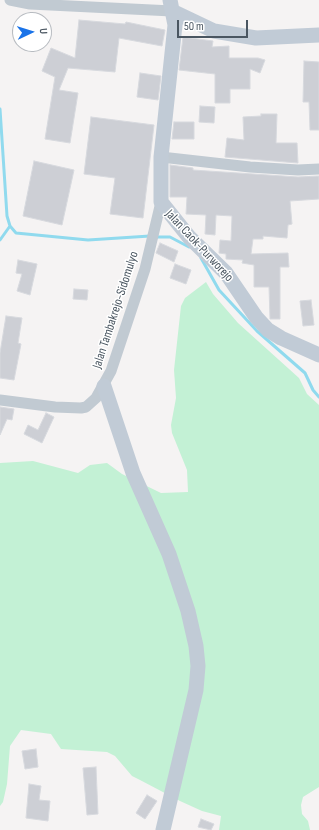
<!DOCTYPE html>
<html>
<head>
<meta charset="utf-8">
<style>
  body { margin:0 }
  #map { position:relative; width:319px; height:830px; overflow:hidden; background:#f5f3f3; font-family:"Sofia Sans Condensed",sans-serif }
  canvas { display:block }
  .north { position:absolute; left:12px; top:12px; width:40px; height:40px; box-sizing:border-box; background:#fff; border:1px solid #b7bbc0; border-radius:50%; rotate:86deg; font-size:11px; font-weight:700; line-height:16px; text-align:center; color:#4a5661 }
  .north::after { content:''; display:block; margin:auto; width:14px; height:18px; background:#1a73e8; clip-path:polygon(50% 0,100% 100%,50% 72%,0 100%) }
  .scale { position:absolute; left:177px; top:20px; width:71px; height:18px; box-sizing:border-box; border:2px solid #4a5661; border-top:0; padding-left:5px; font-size:12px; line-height:14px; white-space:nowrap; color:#4a5661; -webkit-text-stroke:3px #fff; paint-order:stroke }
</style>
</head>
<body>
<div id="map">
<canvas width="319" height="830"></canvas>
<div class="north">U</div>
<div class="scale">50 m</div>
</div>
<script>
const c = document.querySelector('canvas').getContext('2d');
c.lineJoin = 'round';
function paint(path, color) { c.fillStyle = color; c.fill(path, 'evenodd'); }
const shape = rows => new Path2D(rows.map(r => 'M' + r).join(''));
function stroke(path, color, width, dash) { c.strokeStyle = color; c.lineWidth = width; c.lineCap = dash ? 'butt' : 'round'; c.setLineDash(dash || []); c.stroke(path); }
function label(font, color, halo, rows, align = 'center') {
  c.font = font + ' "Sofia Sans Condensed",sans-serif'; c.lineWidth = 3; c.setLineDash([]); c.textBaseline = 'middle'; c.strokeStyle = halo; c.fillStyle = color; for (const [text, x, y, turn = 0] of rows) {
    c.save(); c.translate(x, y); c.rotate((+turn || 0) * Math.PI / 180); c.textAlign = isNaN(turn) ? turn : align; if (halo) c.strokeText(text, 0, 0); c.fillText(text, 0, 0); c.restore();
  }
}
const green = shape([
  [206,282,213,294,238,323,299,378,307,394,319,405,319,787,303,797,301,805,302,814,308,821,310,830,219,830,221,816,202,811,180,801,140,780,132,776,115,756,107,752,61,749,51,734,21,730,10,746,7,784,3,802,0,806,0,463,33,461,78,473,90,465,107,463,122,474,161,493,188,492,187,470,172,433,171,425,176,398,174,370,181,306,185,298]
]);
const stream = shape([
  [0,109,7,216,10,226,16,233,88,240,150,236],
  [155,237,170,237,189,247],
  [0,240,10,226],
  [201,258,219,290,257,331,305,373,313,390,319,397]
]);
const building = shape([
  [79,20,125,24,126,22,165,30,162,46,119,38,115,72,68,68,59,90,78,93,70,143,45,139,55,77,42,71,51,48,75,58,79,20],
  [183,37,213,41,212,47,229,46,229,58,258,58,265,60,260,73,250,69,250,89,230,89,230,103,215,103,215,74,179,70,183,37],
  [304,61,319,62,319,130,310,130,309,102,303,102,304,61],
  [140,73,161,76,158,100,137,97,140,73],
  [200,106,215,107,214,123,199,122,200,106],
  [261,114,277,114,276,143,297,143,298,163,225,157,227,138,244,140,243,117,261,116,261,114],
  [91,117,154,125,143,218,110,214,115,178,84,174,91,117],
  [174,122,194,122,194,139,172,139,174,122],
  [34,161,74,170,62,225,23,216,34,161],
  [170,165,193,168,193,170,298,177,319,176,319,199,290,201,292,224,288,225,287,238,263,236,263,239,253,239,251,254,288,253,289,267,280,267,280,319,270,319,269,287,254,287,254,265,242,263,243,260,226,259,226,254,219,253,220,240,231,241,232,216,216,215,215,235,205,234,206,215,186,214,187,197,170,197,170,165],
  [160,243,178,251,174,262,156,253,160,243],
  [18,260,37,264,30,295,17,291,22,274,16,273,18,260],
  [175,264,191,270,186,284,170,278,175,264],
  [74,289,88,290,87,300,73,299,74,289],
  [311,300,314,325,303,326,300,301,311,300],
  [6,316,22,318,18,343,21,344,14,380,0,378,0,353,6,316],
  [0,407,14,409,12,420,7,419,0,435,0,407],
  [46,413,54,417,42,443,24,434,28,425,38,430,46,413],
  [36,749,38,767,25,769,22,751,36,749],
  [96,767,98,814,87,815,83,768,96,767],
  [29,784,41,786,39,800,50,801,48,821,26,818,29,784],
  [147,795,157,801,145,819,136,813,147,795],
  [201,819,214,824,211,830,198,827,201,819]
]);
const street = shape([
  [10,0,30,4,172,11],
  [161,157,250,167,298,170,319,169],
  [0,400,55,407,81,408,86,407,96,398,111,371,145,269,161,202]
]);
const secondary = shape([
  [170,0,175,25,161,157,161,202,189,237,226,273,256,317,268,330,281,338,319,355],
  [172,11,214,31,256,38,319,35],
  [104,386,133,473,169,554,188,611,196,646,198,666,196,690,163,830]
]);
const streetNames = [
  ["Jalan Caok-Purworejo",199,246,47],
  ["Jalan Tambakrejo-Sidomulyo",116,310,-72]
];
paint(green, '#c3f1d5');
stroke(stream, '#90daee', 3);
paint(building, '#cdcfd5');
stroke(building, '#d7d9de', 1);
stroke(street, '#c1cad2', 11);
stroke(secondary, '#c1cbd6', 15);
label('13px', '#4a5661', '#fff', streetNames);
</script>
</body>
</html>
